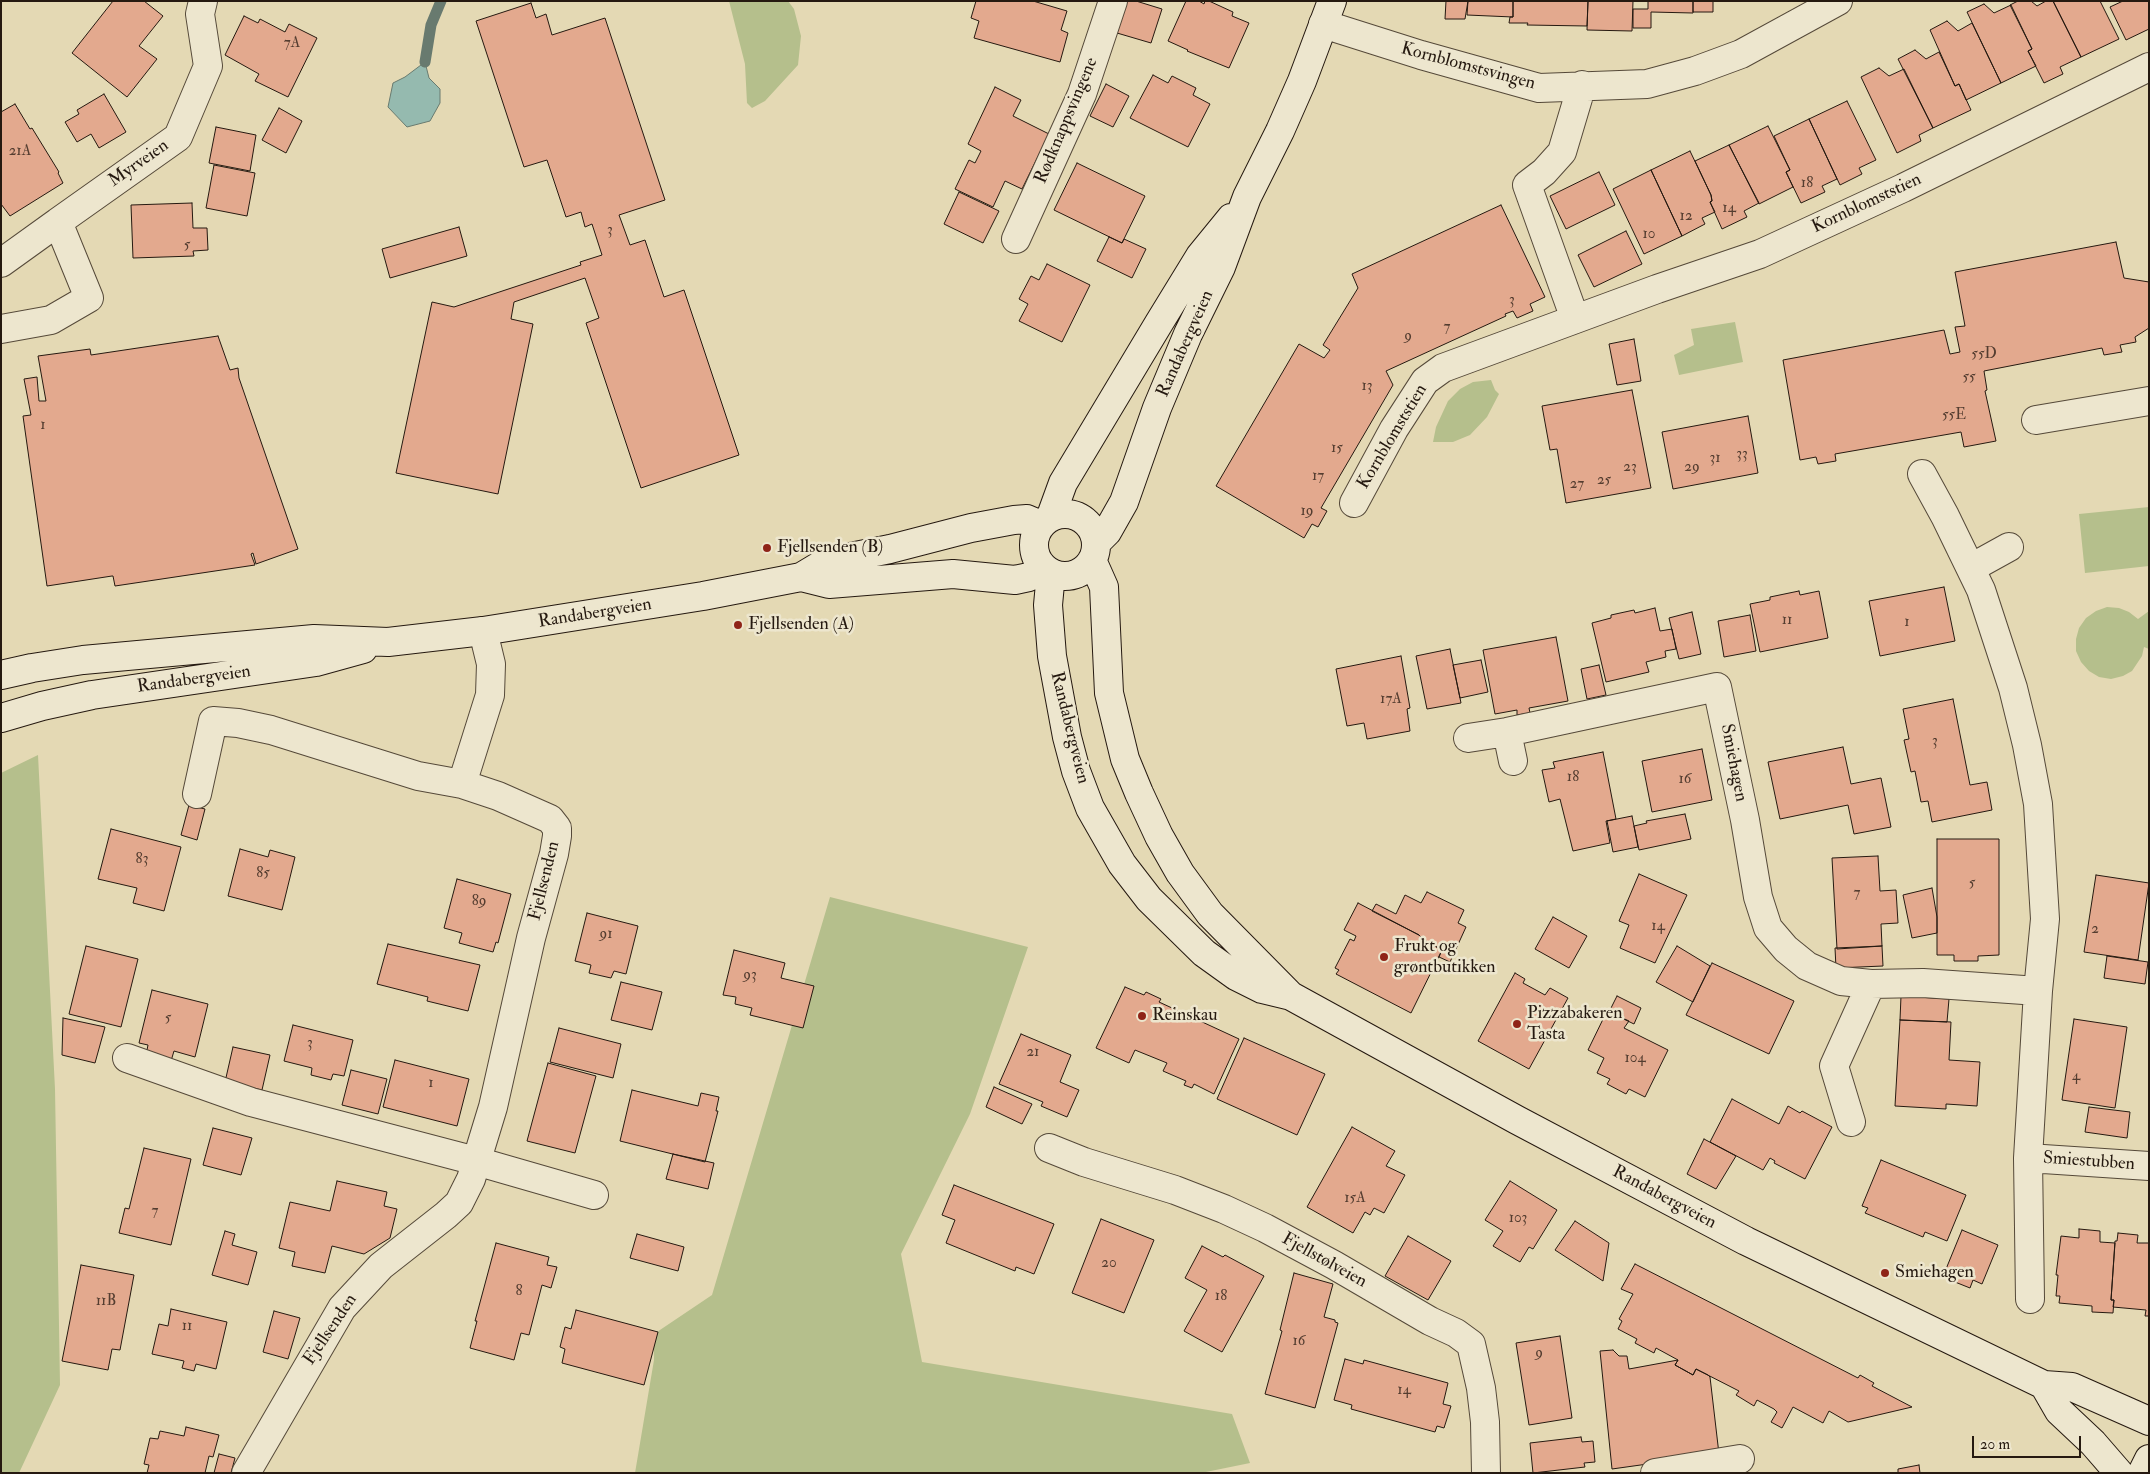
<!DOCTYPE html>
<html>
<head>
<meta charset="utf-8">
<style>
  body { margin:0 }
  #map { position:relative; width:2150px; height:1474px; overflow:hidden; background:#e4d9b4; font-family:"IM FELL Double Pica",serif }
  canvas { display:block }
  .frame { position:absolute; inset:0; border:2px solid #251910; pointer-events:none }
  .scale { position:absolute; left:1972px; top:1436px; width:109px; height:22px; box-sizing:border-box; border:2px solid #251910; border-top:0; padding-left:6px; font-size:15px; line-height:18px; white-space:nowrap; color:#251910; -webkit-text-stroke:4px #ede6ce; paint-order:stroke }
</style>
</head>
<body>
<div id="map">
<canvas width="2150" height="1474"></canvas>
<div class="frame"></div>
<div class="scale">20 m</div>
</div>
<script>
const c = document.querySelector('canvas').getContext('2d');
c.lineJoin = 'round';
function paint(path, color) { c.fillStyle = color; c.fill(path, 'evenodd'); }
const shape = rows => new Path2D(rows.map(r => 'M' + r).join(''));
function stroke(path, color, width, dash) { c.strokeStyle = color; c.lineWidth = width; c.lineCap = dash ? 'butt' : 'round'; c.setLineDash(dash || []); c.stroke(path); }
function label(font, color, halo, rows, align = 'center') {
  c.font = font + ' "IM FELL Double Pica",serif'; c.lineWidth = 5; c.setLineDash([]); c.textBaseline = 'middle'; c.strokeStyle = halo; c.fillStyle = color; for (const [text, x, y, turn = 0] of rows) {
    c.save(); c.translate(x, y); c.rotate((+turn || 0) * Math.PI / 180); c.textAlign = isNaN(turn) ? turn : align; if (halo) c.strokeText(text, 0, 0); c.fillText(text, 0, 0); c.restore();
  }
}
const green = shape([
  [729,1,788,1,794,9,801,36,798,65,765,101,752,108,747,103,745,64],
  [1735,322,1743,362,1679,375,1674,355,1694,345,1691,329],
  [1491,380,1495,390,1499,394,1487,417,1470,435,1453,442,1433,442,1436,427,1448,401,1460,389,1473,382],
  [2149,507,2149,566,2085,573,2079,514],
  [2107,607,2119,608,2129,612,2138,619,2149,611,2149,649,2144,647,2142,656,2132,671,2123,676,2111,679,2099,677,2089,671,2081,662,2076,651,2076,639,2079,628,2086,618,2096,611],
  [38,755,55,1089,60,1385,19,1473,1,1473,1,773],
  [830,897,1028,947,970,1114,901,1254,922,1362,1232,1414,1250,1463,1201,1473,635,1473,654,1360,654,1334,712,1295]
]);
const water = shape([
  [425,62,429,78,440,89,440,103,430,121,407,127,388,107,393,83,405,77,425,62]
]);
const stream = shape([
  [425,62,431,25,441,1]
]);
const building = shape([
  [113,1,144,1,163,16,139,46,157,59,127,97,72,53,113,1],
  [976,1,1033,1,1067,11,1061,30,1068,33,1060,62,974,38,979,21,971,18,976,1],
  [1126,1,1136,1,1162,9,1151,43,1117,33,1126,1],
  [1186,1,1199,1,1204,4,1205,1,1209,1,1233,12,1232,16,1249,23,1229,68,1187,51,1188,50,1168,41,1186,1],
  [1446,1,1468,1,1465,19,1445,19,1446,1],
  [1468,1,1513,1,1513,17,1467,15,1468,1],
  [1513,1,1588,1,1587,26,1527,25,1528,23,1509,23,1510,17,1513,17,1513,1],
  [1588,1,1633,1,1632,31,1587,30,1588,1],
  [1648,1,1693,1,1693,13,1651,12,1651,28,1633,28,1633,9,1648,9,1648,1],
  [1693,1,1713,1,1713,12,1693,12,1693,1],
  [2018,1,2031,1,2037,6,2046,1,2053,1,2081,57,2060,67,2063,74,2044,83,2028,51,2032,49,2010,5,2018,1],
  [2053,1,2100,1,2119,39,2081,57,2053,1],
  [2123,1,2149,1,2149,29,2126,40,2110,7,2123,1],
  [531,3,536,18,546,14,552,35,605,18,665,200,619,215,630,245,645,240,664,297,684,290,739,455,641,488,586,323,599,318,585,278,514,302,511,319,533,324,498,494,396,473,432,302,454,307,581,265,580,262,602,255,592,224,585,227,581,212,566,217,547,160,524,167,476,21,531,3],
  [1984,4,1994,13,2011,5,2032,49,2028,51,2036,66,2001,83,1967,12,1984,4],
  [244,16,258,23,260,19,285,32,289,24,317,38,288,97,255,81,259,74,225,55,244,16],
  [1947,21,1958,31,1972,23,2001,83,1966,100,1959,84,1955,86,1930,30,1947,21],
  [1915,50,1926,59,1939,52,1955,86,1959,84,1971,110,1933,128,1898,59,1915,50],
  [1879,68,1889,76,1904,69,1933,128,1919,135,1921,141,1897,153,1861,77,1879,68],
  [1153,75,1168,83,1172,76,1196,88,1193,95,1210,104,1188,147,1130,118,1153,75],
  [1106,84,1129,96,1113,127,1090,116,1106,84],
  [995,87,1021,100,1013,116,1049,134,1022,189,1005,181,993,207,955,189,969,160,975,163,981,151,968,144,995,87],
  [104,94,126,132,99,148,91,134,77,142,65,122,79,114,77,110,104,94],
  [1847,101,1876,160,1859,168,1862,174,1840,185,1809,119,1847,101],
  [15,104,30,129,32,128,59,172,58,173,63,183,10,216,1,204,1,112,15,104],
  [279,108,302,121,286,153,262,140,279,108],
  [1809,119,1837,179,1822,186,1825,192,1801,203,1786,172,1790,170,1774,136,1809,119],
  [1768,126,1790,170,1786,172,1793,187,1759,204,1729,145,1768,126],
  [216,127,256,135,250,171,209,163,216,127],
  [1729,145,1759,203,1744,211,1747,217,1722,229,1710,202,1712,201,1711,195,1695,161,1729,145],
  [1690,151,1711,195,1712,201,1710,202,1715,212,1702,218,1705,224,1682,236,1651,170,1690,151],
  [1077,163,1145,196,1122,243,1054,210,1077,163],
  [214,165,255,173,247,216,206,208,214,165],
  [1651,170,1682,236,1644,254,1613,189,1651,170],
  [1599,172,1615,205,1566,229,1550,196,1599,172],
  [959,192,999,211,983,243,944,224,959,192],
  [192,203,193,228,207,228,208,250,193,251,194,256,133,258,131,205,192,203],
  [1501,205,1545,297,1530,304,1533,311,1517,318,1513,311,1505,314,1506,316,1386,371,1393,385,1321,508,1327,511,1318,527,1312,524,1304,538,1216,486,1299,344,1324,358,1330,350,1323,345,1358,288,1352,274,1501,205],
  [459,227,467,256,390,278,382,249,459,227],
  [1626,231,1642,264,1594,287,1578,255,1626,231],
  [1109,237,1122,243,1124,239,1146,249,1132,278,1097,261,1109,237],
  [2116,242,2124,278,2149,282,2149,328,2135,337,2136,342,2120,345,2122,352,2104,355,2102,348,1984,371,1987,390,1985,391,1996,441,1964,447,1961,432,1835,454,1836,461,1818,464,1816,457,1800,460,1783,360,1944,330,1950,354,1960,352,1955,327,1965,326,1955,272,2116,242],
  [1047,264,1090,285,1062,342,1019,321,1028,304,1019,299,1031,276,1039,280,1047,264],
  [218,336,230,370,238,368,239,378,298,549,256,564,253,553,251,554,255,565,115,586,113,576,112,576,47,586,23,416,31,415,24,379,37,377,39,401,46,401,38,356,90,349,91,355,218,336],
  [1634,339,1641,381,1617,385,1609,344,1634,339],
  [1632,390,1651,488,1566,503,1557,449,1550,450,1542,406,1632,390],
  [1748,416,1758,473,1673,489,1662,432,1748,416],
  [1944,587,1955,641,1880,656,1869,601,1944,587],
  [1799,591,1800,595,1819,591,1828,638,1760,652,1750,604,1770,600,1770,597,1799,591],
  [1655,608,1660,631,1672,629,1676,649,1665,651,1666,657,1646,662,1649,672,1606,682,1592,623,1611,618,1611,615,1634,610,1635,613,1655,608],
  [1692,612,1701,654,1679,659,1669,618,1692,612],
  [1750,615,1756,651,1724,657,1718,621,1750,615],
  [1556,637,1568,701,1529,708,1530,713,1517,715,1517,710,1495,714,1483,650,1556,637],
  [1450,649,1461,703,1427,709,1416,656,1450,649],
  [1401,656,1410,708,1407,709,1410,731,1367,739,1364,723,1347,726,1336,669,1401,656],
  [1481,660,1488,692,1460,698,1453,665,1481,660],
  [1599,665,1606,695,1587,699,1581,669,1599,665],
  [1953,699,1970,785,1987,782,1992,810,1932,822,1928,801,1921,802,1915,771,1911,772,1904,740,1909,739,1903,709,1953,699],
  [1843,747,1851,784,1881,778,1891,827,1854,834,1848,805,1780,819,1768,762,1843,747],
  [1702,749,1712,800,1652,812,1642,761,1702,749],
  [1603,752,1616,819,1606,821,1610,843,1573,851,1560,799,1549,802,1542,770,1555,768,1553,762,1603,752],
  [189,805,205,809,197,840,181,835,189,805],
  [1685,814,1691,839,1639,850,1634,826,1647,823,1646,821,1685,814],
  [1632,816,1638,847,1613,852,1607,821,1632,816],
  [111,829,181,847,164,911,133,903,137,888,98,879,111,829],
  [1937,839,1999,839,1999,955,1978,956,1978,961,1954,961,1954,955,1937,955,1937,839],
  [240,849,268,857,270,850,295,857,282,910,228,896,240,849],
  [1878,856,1880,891,1896,890,1898,923,1881,924,1882,946,1837,949,1832,858,1878,856],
  [1639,874,1687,895,1655,963,1620,948,1629,925,1619,921,1639,874],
  [2096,875,2149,883,2138,960,2084,952,2096,875],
  [457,879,511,894,498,943,496,942,493,952,459,943,462,933,444,928,457,879],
  [1932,888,1937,917,1937,933,1912,938,1903,895,1932,888],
  [1427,892,1464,910,1458,923,1466,927,1450,962,1439,957,1442,950,1424,940,1419,935,1372,911,1376,904,1396,914,1405,895,1421,903,1427,892],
  [1358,903,1419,935,1424,940,1442,950,1411,1013,1336,974,1339,970,1335,968,1350,939,1354,941,1356,936,1344,930,1358,903],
  [587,913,638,926,626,974,614,971,611,978,589,973,591,965,575,961,587,913],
  [1553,917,1587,936,1569,968,1535,949,1553,917],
  [388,944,480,965,468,1011,427,1001,428,997,377,984,388,944],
  [86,946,138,959,121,1027,69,1014,86,946],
  [1677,946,1710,966,1693,1002,1656,982,1677,946],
  [1882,946,1883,966,1836,968,1835,948,1882,946],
  [734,950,785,963,781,978,814,986,803,1028,750,1015,752,1008,735,1004,736,997,723,995,734,950],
  [2107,956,2148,962,2145,984,2104,978,2107,956],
  [1712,963,1794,1001,1769,1054,1686,1015,1712,963],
  [1515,973,1525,979,1523,983,1545,995,1550,988,1568,998,1529,1069,1478,1041,1515,973],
  [621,982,662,992,652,1030,611,1020,621,982],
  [1125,987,1144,995,1146,992,1161,999,1159,1002,1239,1039,1214,1094,1194,1084,1192,1088,1184,1085,1186,1081,1163,1071,1167,1063,1135,1050,1129,1063,1096,1048,1125,987],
  [152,990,208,1004,195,1057,174,1051,171,1061,146,1055,148,1045,139,1043,152,990],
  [1617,996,1641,1008,1634,1024,1609,1012,1617,996],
  [1901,996,1949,999,1947,1022,1900,1020,1901,996],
  [1607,1011,1629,1021,1624,1028,1668,1050,1645,1097,1629,1089,1626,1094,1607,1084,1610,1079,1597,1073,1604,1058,1588,1050,1607,1011],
  [63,1018,105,1027,95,1063,62,1055,63,1018],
  [2074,1019,2127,1027,2115,1108,2062,1100,2074,1019],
  [1900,1020,1951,1022,1949,1060,1980,1062,1977,1106,1946,1104,1946,1109,1895,1106,1900,1020],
  [293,1025,353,1040,344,1076,333,1074,331,1080,311,1075,312,1068,284,1061,293,1025],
  [559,1028,621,1044,613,1078,550,1062,559,1028],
  [1021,1034,1071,1055,1060,1082,1079,1090,1067,1117,1041,1106,1043,1102,999,1084,1021,1034],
  [1244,1038,1325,1074,1297,1135,1217,1099,1244,1038],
  [233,1047,270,1055,262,1090,225,1082,233,1047],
  [395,1060,469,1079,457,1126,383,1107,395,1060],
  [548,1063,596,1076,575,1153,527,1141,548,1063],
  [351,1070,387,1079,378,1114,342,1105,351,1070],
  [994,1087,1032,1104,1022,1124,986,1107,994,1087],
  [632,1090,698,1106,701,1093,719,1097,716,1111,718,1111,705,1162,620,1141,632,1090],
  [1732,1099,1779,1124,1788,1106,1800,1113,1802,1111,1832,1127,1805,1179,1774,1163,1775,1161,1770,1158,1763,1170,1710,1142,1732,1099],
  [2089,1107,2130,1112,2127,1138,2085,1132,2089,1107],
  [1352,1127,1395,1151,1386,1166,1405,1175,1384,1213,1374,1208,1370,1215,1365,1212,1353,1233,1307,1207,1352,1127],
  [213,1128,252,1138,241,1175,203,1165,213,1128],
  [1704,1139,1736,1156,1716,1189,1687,1174,1704,1139],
  [144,1148,191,1159,171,1245,119,1233,125,1208,129,1209,144,1148],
  [673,1154,714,1163,708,1189,666,1179,673,1154],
  [1881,1160,1966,1195,1947,1241,1925,1232,1923,1237,1865,1213,1868,1208,1862,1206,1881,1160],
  [337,1181,387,1192,384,1206,397,1209,390,1238,364,1254,332,1246,325,1273,292,1266,295,1252,279,1248,290,1202,330,1211,337,1181],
  [1510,1181,1557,1210,1533,1249,1529,1247,1520,1262,1493,1246,1503,1231,1485,1220,1510,1181],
  [954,1185,1054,1224,1034,1274,1016,1267,1015,1271,946,1243,955,1220,942,1215,954,1185],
  [1101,1219,1154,1240,1124,1313,1072,1293,1101,1219],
  [1575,1221,1609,1243,1603,1281,1555,1250,1575,1221],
  [2079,1229,2100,1231,2100,1242,2115,1243,2111,1300,2114,1300,2113,1313,2092,1312,2092,1306,2059,1303,2060,1296,2056,1296,2058,1275,2056,1275,2061,1236,2079,1238,2079,1229],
  [1962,1230,1998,1245,1982,1284,1973,1280,1970,1288,1950,1280,1953,1272,1946,1269,1962,1230],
  [225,1231,235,1234,232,1245,257,1252,248,1285,212,1275,225,1231],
  [2118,1233,2138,1235,2137,1243,2149,1243,2149,1316,2145,1316,2146,1310,2113,1307,2114,1300,2111,1300,2115,1241,2117,1241,2118,1233],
  [637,1234,684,1247,678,1271,630,1258,637,1234],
  [1408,1236,1451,1261,1428,1300,1385,1276,1408,1236],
  [496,1243,549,1257,547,1265,557,1267,551,1288,542,1285,529,1335,521,1333,514,1360,470,1348,477,1321,475,1321,496,1243],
  [1202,1246,1223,1257,1225,1255,1264,1276,1222,1352,1184,1331,1207,1290,1185,1278,1202,1246],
  [1635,1264,1858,1378,1860,1375,1874,1383,1872,1386,1912,1407,1848,1422,1829,1411,1823,1423,1793,1407,1782,1428,1771,1422,1777,1412,1774,1409,1757,1400,1754,1406,1736,1395,1739,1391,1696,1369,1693,1375,1675,1365,1678,1360,1656,1348,1654,1353,1635,1343,1637,1339,1618,1329,1622,1321,1619,1319,1633,1294,1621,1289,1635,1264],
  [81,1265,134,1275,120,1350,112,1349,108,1370,62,1361,81,1265],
  [1294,1273,1333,1284,1324,1317,1335,1320,1335,1322,1338,1323,1315,1408,1265,1394,1282,1331,1280,1330,1294,1273],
  [171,1309,227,1322,216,1369,196,1364,194,1371,182,1368,184,1361,152,1354,159,1324,168,1326,171,1309],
  [576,1310,658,1332,644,1385,562,1363,565,1349,560,1347,565,1327,571,1329,576,1310],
  [274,1311,300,1318,288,1359,263,1352,274,1311],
  [1560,1336,1572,1418,1529,1425,1516,1343,1560,1336],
  [1613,1350,1619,1356,1627,1356,1629,1369,1678,1360,1675,1365,1693,1375,1696,1369,1708,1375,1710,1377,1719,1454,1612,1469,1600,1351,1613,1350],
  [1345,1359,1363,1364,1364,1360,1448,1383,1443,1404,1451,1406,1444,1428,1437,1426,1435,1432,1351,1409,1352,1405,1334,1400,1345,1359],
  [186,1427,219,1435,213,1457,209,1456,205,1473,147,1473,149,1465,144,1464,150,1438,158,1439,160,1431,184,1436,186,1427],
  [1581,1437,1582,1442,1593,1441,1595,1462,1584,1463,1585,1467,1533,1473,1530,1443,1581,1437],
  [219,1454,235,1458,231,1473,214,1473,219,1454],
  [1919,1465,1920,1473,1898,1473,1898,1469,1919,1465]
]);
const street = shape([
  [1323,24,1421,55,1539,88,1647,84,1695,71,1741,54,1838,1],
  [1016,239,1082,94,1113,1],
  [1,263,58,222],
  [1575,319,1527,185,1544,172,1562,152,1582,85],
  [1,329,51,320,89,298,58,222,178,137,208,66,200,14,203,1],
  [2036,420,2149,401],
  [1922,474,1945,516,1981,590,2013,688,2027,745,2038,804,2045,919,2038,991,2028,1158,2030,1299],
  [1354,503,1394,429,1425,381,1443,368,1657,289,1760,254,1903,188,2149,67],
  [1971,568,2009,547],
  [1507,732,1513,761],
  [1468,738,1507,732,1717,687,1745,820,1758,897,1768,928,1786,949,1807,966,1841,981,1871,984,1923,983,2038,991],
  [197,794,213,721,238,723,271,730,418,776,462,784],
  [127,1058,251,1102,476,1161,594,1195],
  [1851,1122,1834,1066,1871,984],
  [1049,1148,1084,1162,1175,1190,1224,1209,1265,1228,1334,1265,1430,1321,1456,1333,1471,1344,1481,1388,1485,1422,1486,1473],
  [2028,1158,2149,1166],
  [246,1473,342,1308,381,1266,446,1215,459,1203,471,1179,493,1107,531,938,554,854,557,836,557,828,550,819,498,796,462,784,490,695,491,664,483,631],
  [1655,1473,1740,1459]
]);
const secondary = shape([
  '1034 545a31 31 0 1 1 62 0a31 31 0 1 1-62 0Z',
  [1051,516,1063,483,1159,323,1200,256,1231,218],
  [1096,543,1107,532,1124,502,1157,408,1188,334,1221,267,1247,197,1280,131,1302,81,1332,1],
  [1092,560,1104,587,1109,693,1125,759,1139,793,1159,836,1180,873,1210,914,1291,996],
  [1051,573,1048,605,1052,656,1067,737,1076,771,1090,808,1122,864,1149,899,1204,953,1236,976,1262,989,1291,996,1517,1120,1746,1241,2044,1385,2072,1387,2149,1421],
  [801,577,829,584,953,574,1015,580,1029,577,1044,569],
  [1,675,32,668,83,660,314,639,388,642,483,631,703,596,801,577,826,562,890,549,971,528,1014,520,1027,519,1041,525],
  [1,718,42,706,92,695,316,662,363,649],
  [2044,1385,2059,1411,2093,1443,2119,1473],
  [2142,1473,2149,1459]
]);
const markers = [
  [767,548,5,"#8f2418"],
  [738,625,5,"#8f2418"],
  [1384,957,5,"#8f2418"],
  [1142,1016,5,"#8f2418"],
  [1517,1024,5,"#8f2418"],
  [1885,1273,5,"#8f2418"]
];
const numberNames = [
  ["7A",292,44],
  ["21A",20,152],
  ["18",1807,184],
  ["14",1729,209],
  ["12",1686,217],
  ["3",610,231],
  ["10",1649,235],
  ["5",187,246],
  ["3",1512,301],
  ["7",1447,328],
  ["9",1408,337],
  ["55D",1984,355],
  ["55",1969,378],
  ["13",1367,387],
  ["55E",1954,416],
  ["1",43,426],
  ["15",1337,449],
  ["33",1742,455],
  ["31",1715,459],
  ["23",1630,468],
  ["29",1692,468],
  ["17",1318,477],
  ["25",1604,481],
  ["27",1577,485],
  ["19",1307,512],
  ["11",1787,621],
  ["1",1907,623],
  ["17A",1391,700],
  ["3",1935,742],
  ["18",1573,778],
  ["16",1685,780],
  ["83",142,860],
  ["85",263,874],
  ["5",1972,884],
  ["7",1857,894],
  ["89",479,902],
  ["14",1658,927],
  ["2",2095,930],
  ["91",606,935],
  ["93",750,976],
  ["5",168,1019],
  ["3",310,1044],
  ["21",1033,1053],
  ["104",1635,1059],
  ["4",2076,1077],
  ["1",431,1084],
  ["15A",1355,1199],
  ["7",155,1212],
  ["103",1518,1219],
  ["20",1109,1264],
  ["8",519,1292],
  ["18",1221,1297],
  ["11B",106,1302],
  ["11",187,1327],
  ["16",1299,1342],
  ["9",1539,1354],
  ["14",1404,1391]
];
const streetNames = [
  ["Kornblomstsvingen",1468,67,15],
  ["Rødknappsvingene",1067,121,-67],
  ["Myrveien",139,164,-35],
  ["Kornblomststien",1867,204,-25],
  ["Randabergveien",1186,344,-66],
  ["Kornblomststien",1393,437,-59],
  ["Randabergveien",595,614,-9],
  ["Randabergveien",194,680,-8],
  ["Randabergveien",1069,728,76],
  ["Smiehagen",1733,763,79],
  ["Fjellsenden",545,881,-76],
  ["Smiestubben",2089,1162,4],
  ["Randabergveien",1664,1198,28],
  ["Fjellstølveien",1324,1261,29],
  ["Fjellsenden",331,1330,-56]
];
const poiNames = [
  ["Fjellsenden (B)",777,548],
  ["Fjellsenden (A)",748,625],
  ["Frukt og",1394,947],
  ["grøntbutikken",1394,968],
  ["Pizzabakeren",1527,1014],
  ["Tasta",1527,1035],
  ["Reinskau",1152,1016],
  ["Smiehagen",1895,1273]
];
paint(green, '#b5bf8c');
paint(water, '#95baaf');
stroke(water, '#687a6f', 1);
stroke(stream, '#687a6f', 11);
paint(building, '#e3a98e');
stroke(building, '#251910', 1);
stroke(street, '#554939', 30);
stroke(secondary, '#251910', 30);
stroke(street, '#ede6ce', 28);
stroke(secondary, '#ede6ce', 28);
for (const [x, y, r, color] of markers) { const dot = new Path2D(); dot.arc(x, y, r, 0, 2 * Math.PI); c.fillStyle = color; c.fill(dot); stroke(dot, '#ede6ce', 2); }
label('15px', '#543d30', null, numberNames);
label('18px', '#251910', '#ede6ce', streetNames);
label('18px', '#251910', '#ede6ce', poiNames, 'left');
</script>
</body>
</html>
